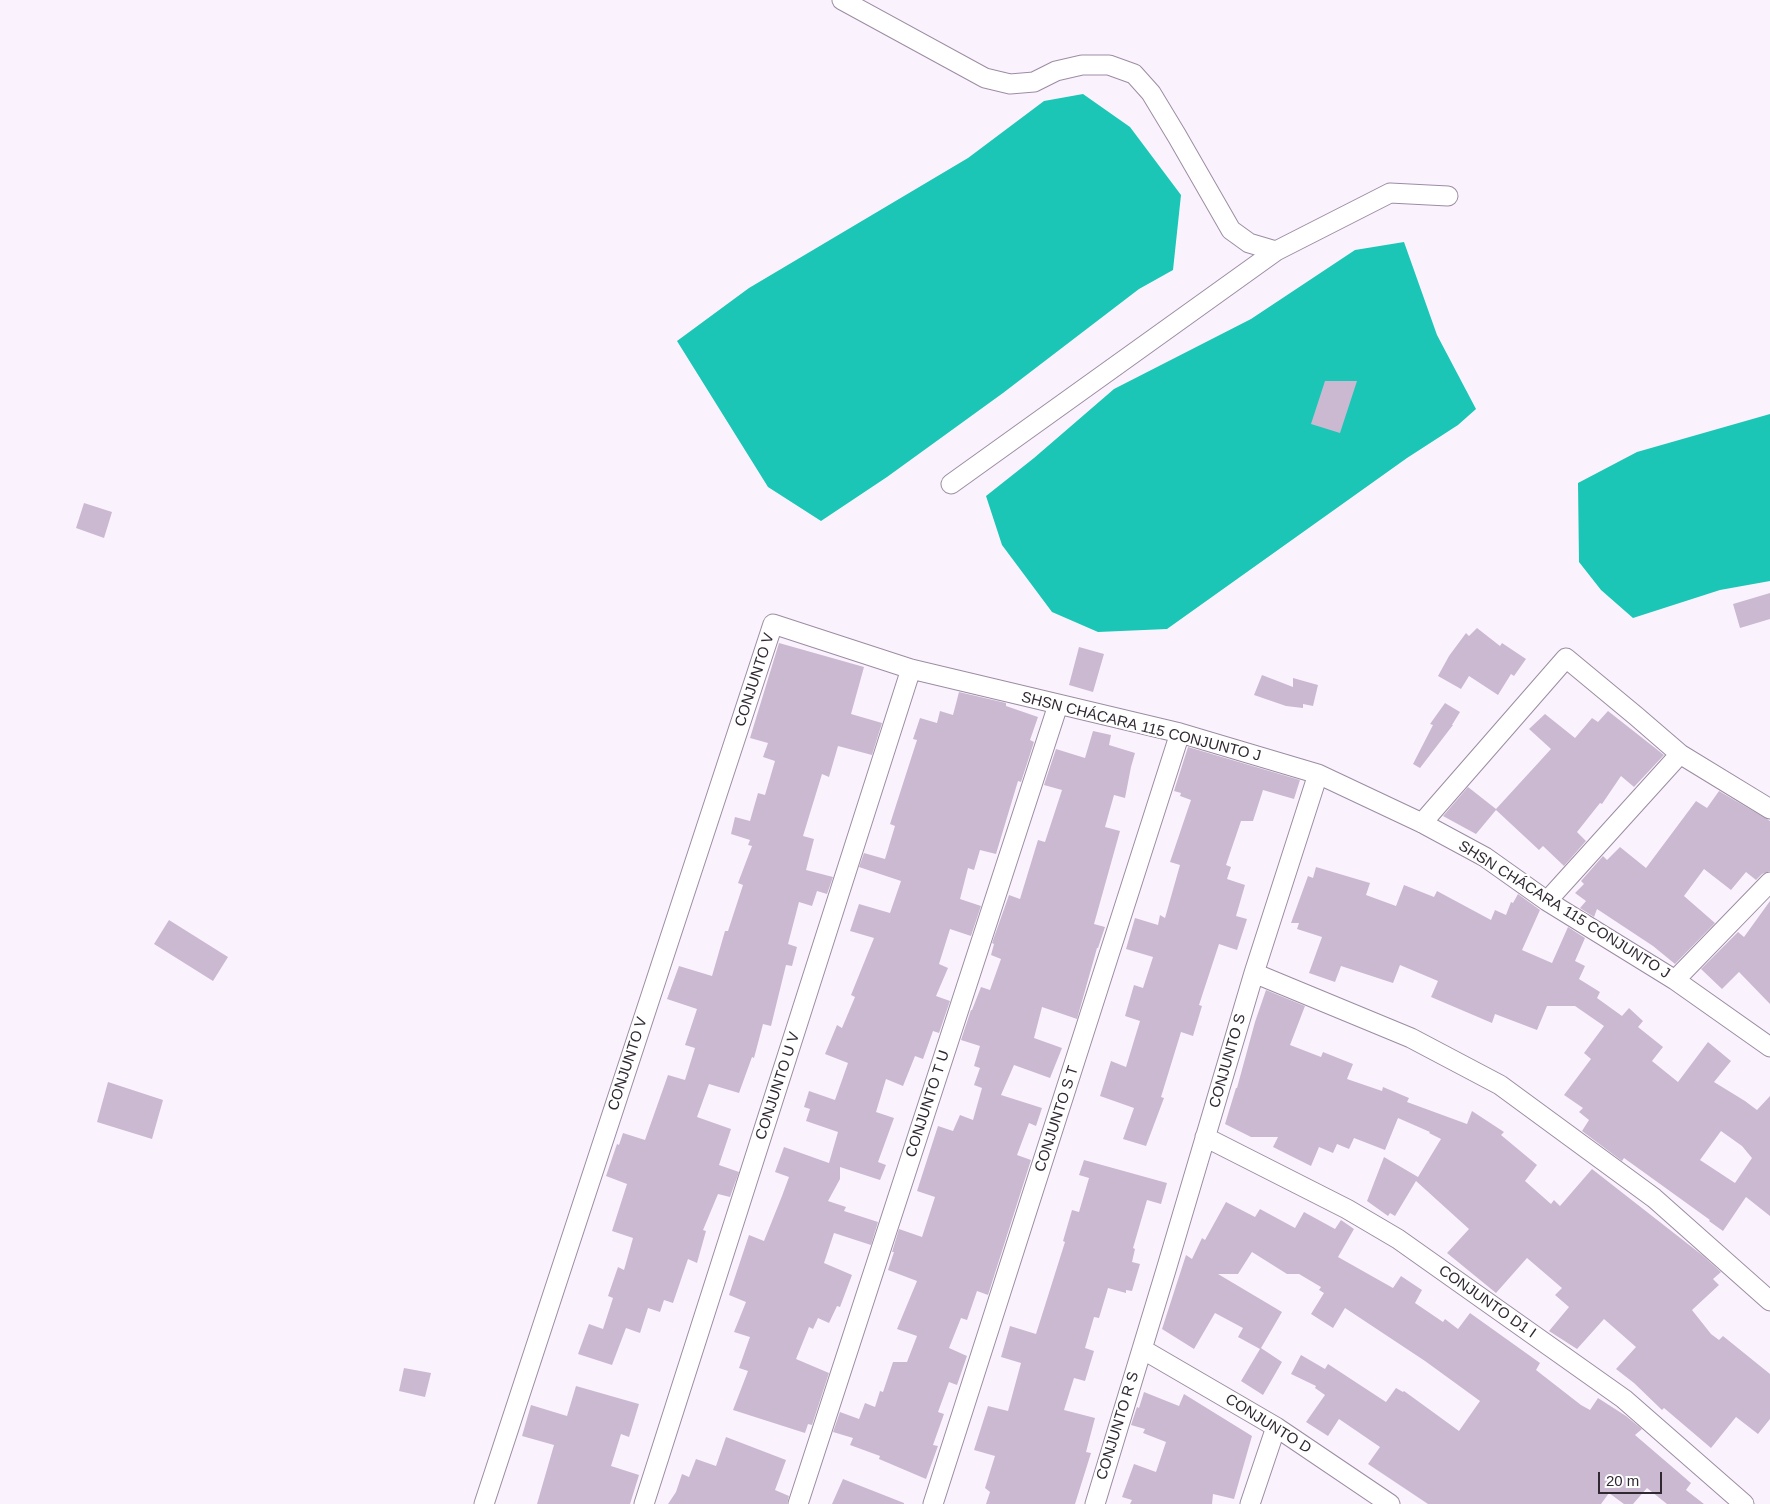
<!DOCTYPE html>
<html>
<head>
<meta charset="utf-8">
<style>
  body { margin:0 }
  #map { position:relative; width:1770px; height:1504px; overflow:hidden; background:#faf3fd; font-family:Arial,sans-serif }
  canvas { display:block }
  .scale { position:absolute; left:1598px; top:1472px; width:64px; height:22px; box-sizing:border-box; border:2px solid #302932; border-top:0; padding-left:6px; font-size:15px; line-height:18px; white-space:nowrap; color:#302932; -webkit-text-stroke:4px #fff; paint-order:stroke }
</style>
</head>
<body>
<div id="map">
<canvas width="1770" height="1504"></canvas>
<div class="scale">20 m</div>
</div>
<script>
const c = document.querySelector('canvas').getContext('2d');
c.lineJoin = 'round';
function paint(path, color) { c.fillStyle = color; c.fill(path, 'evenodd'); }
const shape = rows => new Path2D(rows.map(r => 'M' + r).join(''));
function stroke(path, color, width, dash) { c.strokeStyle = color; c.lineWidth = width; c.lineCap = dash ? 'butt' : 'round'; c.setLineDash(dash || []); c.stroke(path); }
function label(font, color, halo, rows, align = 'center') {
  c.font = font + ' Arial,sans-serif'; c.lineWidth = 4.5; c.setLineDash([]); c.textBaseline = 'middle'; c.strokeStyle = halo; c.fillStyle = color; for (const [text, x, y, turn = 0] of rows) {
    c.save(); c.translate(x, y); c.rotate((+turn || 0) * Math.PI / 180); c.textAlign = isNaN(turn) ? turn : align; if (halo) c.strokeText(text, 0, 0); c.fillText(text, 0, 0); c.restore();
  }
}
const water = shape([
  [1083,94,1130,127,1181,195,1173,270,1139,289,1003,393,887,477,821,521,768,487,677,341,749,288,968,158,1044,101],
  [1404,242,1437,335,1476,409,1458,425,1407,458,1167,629,1098,632,1052,612,1002,545,986,496,1034,458,1114,389,1251,319,1355,250],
  [1770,414,1770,581,1720,590,1633,618,1601,590,1579,562,1578,483,1637,452]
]);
const building = shape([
  [1325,381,1357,381,1340,433,1311,424],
  [84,503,112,512,104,538,76,528],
  [1770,593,1770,619,1740,628,1733,604],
  [1477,628,1500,646,1502,643,1526,659,1514,676,1511,674,1498,695,1469,676,1461,689,1438,676,1449,656,1466,633,1469,636],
  [779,643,864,667,851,714,882,723,872,755,838,746,829,777,822,774,803,836,814,839,806,870,833,877,827,894,817,891,812,906,799,902,788,944,797,947,792,966,786,965,771,1026,763,1024,754,1058,752,1057,739,1093,709,1084,697,1117,731,1129,719,1165,739,1172,730,1197,718,1194,703,1230,706,1231,697,1263,688,1259,673,1303,664,1300,660,1312,648,1308,640,1333,626,1328,612,1365,578,1354,589,1324,603,1329,613,1298,608,1296,618,1267,624,1270,633,1238,612,1231,627,1184,606,1176,617,1144,619,1145,623,1133,645,1140,668,1075,685,1080,695,1048,685,1045,697,1009,667,999,679,966,712,976,725,931,728,931,743,885,738,883,752,846,748,845,750,840,731,834,735,817,750,821,758,793,765,795,775,761,763,757,768,743,750,738],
  [1079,647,1104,654,1093,692,1069,685],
  [1262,675,1293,687,1293,678,1318,685,1313,706,1303,704,1303,708,1286,706,1254,695],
  [959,692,1006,703,1006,706,1038,717,1030,740,1034,742,1021,782,1018,781,996,854,980,850,974,870,968,868,960,899,981,906,971,936,950,929,939,964,948,968,936,996,950,1001,939,1033,933,1031,923,1059,915,1056,903,1086,886,1079,876,1112,894,1118,878,1162,886,1165,880,1180,840,1167,840,1179,828,1201,846,1207,844,1211,878,1222,871,1245,834,1233,824,1263,852,1275,840,1307,837,1306,829,1323,818,1318,813,1329,809,1327,796,1359,829,1373,812,1425,808,1424,805,1433,733,1410,748,1371,739,1368,750,1337,734,1332,746,1302,729,1295,749,1235,764,1241,782,1196,789,1177,775,1172,784,1147,829,1163,838,1132,806,1121,810,1109,804,1107,809,1091,835,1100,848,1063,825,1054,837,1025,842,1028,855,997,851,995,874,938,850,931,859,904,890,913,901,881,859,867,864,853,885,859,895,826,890,824,917,740,913,739,920,718,937,723,940,711,953,715],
  [1445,703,1460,712,1452,725,1453,725,1420,768,1413,764,1433,725,1430,724],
  [1608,711,1664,755,1634,787,1621,776,1602,804,1600,803,1577,832,1586,841,1564,866,1543,846,1539,850,1496,810,1476,834,1443,816,1468,787,1496,809,1551,749,1529,729,1545,714,1575,738,1592,718,1598,722],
  [1093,731,1111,735,1109,745,1135,753,1131,767,1125,798,1114,795,1105,827,1120,831,1094,924,1105,927,1098,948,1097,948,1077,1019,1042,1007,1034,1038,1062,1048,1050,1078,1014,1065,1001,1095,1042,1108,1036,1126,1029,1123,1017,1155,1031,1160,988,1295,977,1291,967,1320,961,1318,949,1348,967,1356,957,1385,949,1382,938,1412,944,1414,933,1445,938,1446,926,1479,879,1459,880,1456,850,1445,853,1438,833,1432,840,1412,859,1419,865,1403,875,1407,880,1391,883,1392,893,1362,907,1362,917,1336,897,1329,917,1281,888,1270,894,1252,892,1252,899,1229,922,1237,935,1197,917,1191,938,1126,953,1131,960,1115,973,1120,982,1088,974,1085,980,1068,974,1066,980,1046,961,1040,971,1010,972,1010,981,987,990,990,1001,959,991,955,994,944,992,943,1009,895,1020,899,1038,840,1045,842,1062,790,1044,785,1056,749,1085,758],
  [1188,747,1300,780,1294,799,1263,790,1253,821,1241,821,1226,865,1231,867,1227,879,1245,885,1236,916,1247,919,1237,950,1219,944,1199,1005,1202,1006,1193,1036,1181,1032,1161,1097,1164,1098,1146,1146,1123,1139,1134,1108,1100,1096,1111,1061,1126,1067,1140,1021,1125,1016,1134,985,1143,988,1153,957,1126,949,1135,918,1158,925,1160,915,1165,918,1180,865,1170,862,1191,800,1180,796,1181,793,1174,791],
  [1719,791,1770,821,1770,871,1762,874,1756,880,1746,872,1731,890,1704,869,1684,896,1715,923,1675,964,1653,946,1597,909,1594,917,1580,908,1586,901,1575,893,1584,884,1581,881,1603,856,1607,860,1620,847,1646,868,1696,801,1707,808],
  [1316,867,1370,883,1366,895,1396,906,1404,885,1434,897,1437,891,1491,920,1495,910,1506,915,1511,902,1513,903,1518,894,1540,910,1522,950,1552,963,1568,927,1585,938,1575,961,1585,966,1579,979,1600,992,1597,998,1622,1016,1629,1008,1643,1021,1638,1027,1663,1047,1652,1061,1678,1082,1708,1042,1731,1061,1714,1082,1745,1101,1757,1110,1770,1096,1770,1216,1746,1197,1723,1231,1709,1221,1710,1220,1624,1158,1622,1161,1582,1131,1589,1120,1579,1112,1583,1108,1564,1095,1591,1059,1584,1053,1604,1026,1575,1006,1547,1006,1537,1030,1495,1014,1492,1023,1431,997,1438,981,1400,965,1393,983,1341,966,1335,982,1309,973,1322,937,1297,929,1299,923,1291,923,1308,876,1313,878],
  [1721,1131,1742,1146,1752,1158,1735,1183,1700,1160],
  [1770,901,1770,1004,1739,972,1722,989,1701,969,1738,932,1744,937],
  [169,920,228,957,213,981,154,944],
  [1266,990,1305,1006,1290,1045,1321,1057,1323,1052,1353,1064,1347,1079,1382,1091,1383,1087,1409,1098,1407,1102,1467,1124,1472,1111,1504,1132,1501,1135,1537,1165,1525,1181,1551,1204,1554,1200,1560,1206,1592,1169,1702,1255,1721,1272,1713,1279,1719,1285,1692,1310,1711,1334,1719,1340,1723,1336,1770,1374,1770,1419,1758,1434,1736,1417,1711,1448,1664,1408,1662,1410,1634,1383,1616,1369,1636,1347,1604,1319,1577,1349,1549,1331,1569,1307,1555,1295,1562,1288,1527,1258,1496,1293,1447,1253,1469,1229,1416,1181,1395,1216,1390,1213,1388,1216,1367,1201,1384,1157,1418,1177,1441,1139,1429,1133,1430,1132,1398,1118,1385,1150,1354,1138,1349,1149,1337,1144,1333,1153,1319,1147,1311,1166,1273,1147,1278,1137,1251,1137,1225,1124,1236,1088,1237,1088,1255,1022],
  [108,1082,163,1100,152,1139,97,1122],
  [1084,1160,1167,1183,1161,1204,1147,1200,1133,1248,1135,1249,1132,1262,1140,1264,1132,1291,1126,1290,1126,1293,1108,1288,1099,1318,1094,1317,1085,1348,1094,1351,1085,1381,1074,1378,1064,1410,1095,1418,1086,1452,1091,1453,1075,1504,986,1504,990,1492,985,1488,995,1456,974,1450,988,1406,1008,1411,1021,1363,1001,1357,1010,1326,1036,1334,1065,1242,1063,1241,1072,1210,1079,1212,1089,1178,1079,1175],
  [1226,1202,1255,1217,1260,1209,1295,1228,1304,1212,1335,1229,1341,1220,1354,1229,1338,1257,1393,1288,1401,1276,1422,1290,1415,1303,1443,1322,1445,1319,1458,1329,1470,1313,1540,1363,1536,1370,1581,1405,1590,1410,1598,1398,1626,1416,1642,1429,1635,1435,1691,1483,1686,1490,1704,1504,1667,1504,1647,1488,1633,1504,1624,1504,1609,1493,1601,1504,1428,1504,1368,1464,1380,1447,1339,1419,1328,1436,1306,1422,1325,1395,1315,1388,1316,1386,1291,1374,1301,1355,1325,1369,1328,1364,1386,1402,1396,1388,1403,1392,1404,1391,1459,1431,1480,1401,1425,1361,1345,1308,1333,1328,1311,1314,1324,1293,1319,1290,1321,1287,1299,1274,1287,1274,1252,1252,1238,1274,1218,1274,1282,1312,1261,1348,1282,1362,1263,1395,1241,1381,1260,1349,1238,1337,1243,1328,1215,1313,1194,1349,1162,1329,1186,1255,1192,1259,1202,1238,1205,1240],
  [404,1368,431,1373,425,1397,399,1391],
  [576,1386,639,1404,629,1437,621,1434,611,1466,639,1475,630,1504,537,1504,554,1445,522,1436,531,1405,567,1416],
  [1144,1392,1179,1406,1184,1394,1252,1436,1234,1499,1213,1494,1212,1504,1130,1504,1132,1500,1122,1497,1134,1464,1156,1472,1166,1442,1143,1433,1145,1429,1131,1425,1137,1407,1139,1408],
  [726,1437,786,1460,775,1490,789,1496,787,1504,668,1504,676,1492,682,1474,689,1477,696,1459,716,1466],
  [843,1479,904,1503,904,1504,832,1504]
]);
const street = shape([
  [842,0,985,78,1010,84,1034,82,1056,71,1082,65,1109,65,1134,74,1151,93,1177,136,1231,230,1249,243,1276,251],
  [951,484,1276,251,1390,193,1448,196],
  [1422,823,1566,658,1636,716,1680,754,1770,809],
  [1547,901,1680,754],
  [1254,973,1411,1038,1500,1085,1654,1198,1770,1301],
  [1675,980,1770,882],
  [1205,1137,1347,1209,1398,1239,1624,1399,1744,1504],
  [1142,1349,1276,1427,1390,1504],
  [484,1504,773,624,911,669,1180,733,1318,774,1422,823,1485,857,1547,901,1675,980,1770,1047],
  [644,1504,911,669],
  [798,1504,1058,705],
  [933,1504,1180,733],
  [1095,1504,1166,1270,1254,973,1318,774],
  [1250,1504,1276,1427]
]);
const streetNames = [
  ["CONJUNTO V",755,680,-72],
  ["SHSN CHÁCARA 115 CONJUNTO J",1141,727,14],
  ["SHSN CHÁCARA 115 CONJUNTO J",1564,910,32],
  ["CONJUNTO S",1228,1061,-74],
  ["CONJUNTO V",628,1064,-72],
  ["CONJUNTO U V",778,1086,-72],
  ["CONJUNTO T U",928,1104,-72],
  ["CONJUNTO S T",1057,1119,-72],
  ["CONJUNTO D1 I",1487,1302,35],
  ["CONJUNTO D",1268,1424,32],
  ["CONJUNTO R S",1118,1426,-73]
];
paint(water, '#1bc6b6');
paint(building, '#cbb9d2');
stroke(street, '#9d8ca4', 21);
stroke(street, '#fff', 19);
label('15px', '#302932', '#fff', streetNames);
</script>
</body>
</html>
